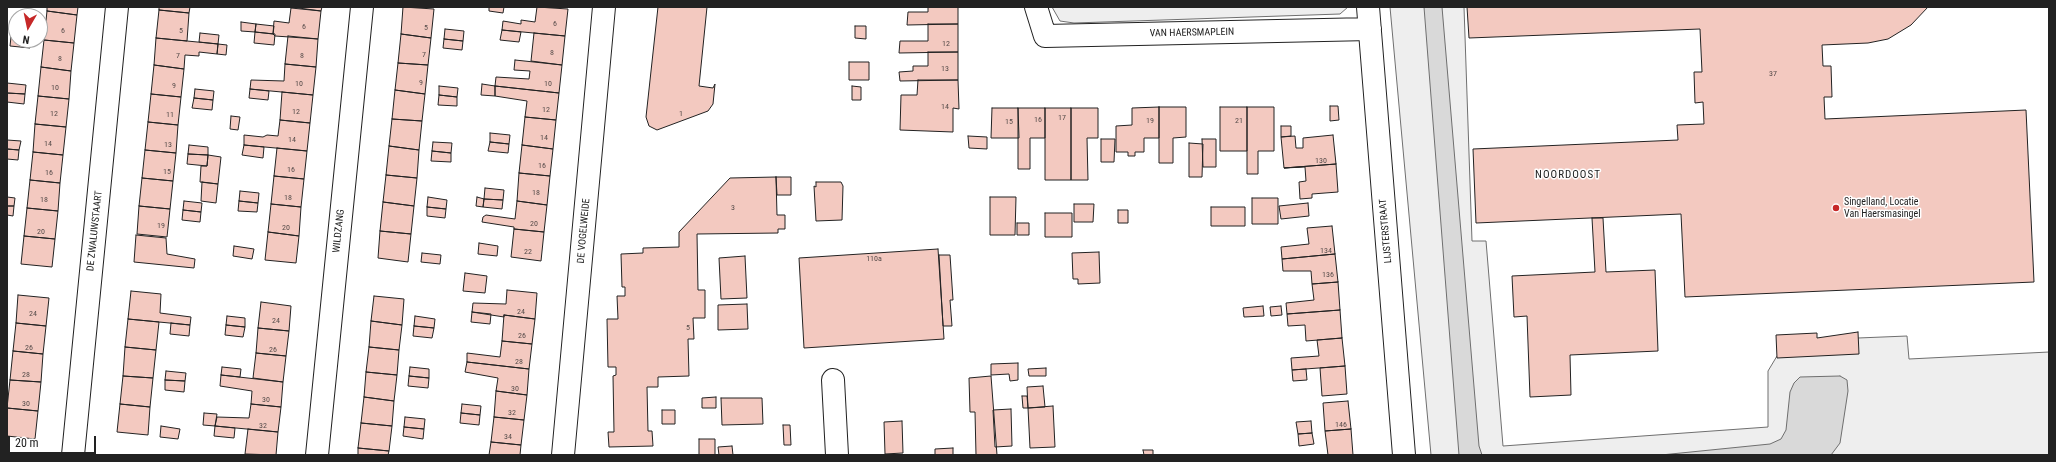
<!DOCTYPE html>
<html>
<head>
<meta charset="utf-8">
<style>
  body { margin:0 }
  #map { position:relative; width:2056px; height:462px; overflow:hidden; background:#fff; font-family:"Roboto Condensed",sans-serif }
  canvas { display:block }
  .frame { position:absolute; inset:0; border:8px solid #222; pointer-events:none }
  .north { position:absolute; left:8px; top:8px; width:40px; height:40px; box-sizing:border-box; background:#fff; border:1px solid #a7a7a7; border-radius:50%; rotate:189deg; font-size:11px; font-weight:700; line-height:16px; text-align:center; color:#222 }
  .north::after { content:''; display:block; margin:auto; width:14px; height:18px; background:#c62828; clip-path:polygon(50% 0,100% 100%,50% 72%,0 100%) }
  .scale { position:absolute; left:8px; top:436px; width:88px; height:18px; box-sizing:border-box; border:2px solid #222; border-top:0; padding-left:5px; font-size:12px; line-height:14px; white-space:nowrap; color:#222; -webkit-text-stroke:3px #fff; paint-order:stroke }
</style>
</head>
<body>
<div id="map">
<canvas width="2056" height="462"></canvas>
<div class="frame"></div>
<div class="north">N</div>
<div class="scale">20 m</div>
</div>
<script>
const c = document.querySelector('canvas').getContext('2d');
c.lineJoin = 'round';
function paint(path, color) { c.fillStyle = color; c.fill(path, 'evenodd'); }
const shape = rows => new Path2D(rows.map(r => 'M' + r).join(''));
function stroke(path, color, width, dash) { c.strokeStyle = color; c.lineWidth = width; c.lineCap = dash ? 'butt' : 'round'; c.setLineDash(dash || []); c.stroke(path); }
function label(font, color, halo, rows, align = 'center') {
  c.font = font + ' "Roboto Condensed",sans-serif'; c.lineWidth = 3; c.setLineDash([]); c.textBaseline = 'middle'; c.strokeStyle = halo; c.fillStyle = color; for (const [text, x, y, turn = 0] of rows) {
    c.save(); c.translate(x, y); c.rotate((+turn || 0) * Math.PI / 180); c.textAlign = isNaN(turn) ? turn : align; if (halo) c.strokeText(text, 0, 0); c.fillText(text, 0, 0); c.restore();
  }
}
const green = shape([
  [1052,7,1348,7,1340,14,1074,23,1060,21,1052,7],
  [1390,7,1464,7,1472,241,1486,241,1503,446,1768,427,1768,371,1777,356,1858,338,1907,336,1909,359,2049,352,2049,455,1431,455,1390,7]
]);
const water = shape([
  [1424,7,1442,7,1479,446,1482,455,1459,455,1424,7],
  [1840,376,1847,380,1848,391,1840,443,1831,455,1661,455,1770,444,1781,439,1786,430,1790,392,1794,383,1800,377,1840,376]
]);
const building = shape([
  [47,7,78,7,77,15,47,11,47,7],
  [159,7,190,7,189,13,159,10,159,7],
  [291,7,322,7,321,11,291,7],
  [403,7,434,9,431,38,401,34,403,7],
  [489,7,504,7,503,13,489,11,489,7],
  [537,7,568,9,565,36,502,30,503,21,521,24,521,20,535,22,537,7],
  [658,7,707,7,699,86,713,88,715,84,713,104,708,111,657,130,649,126,646,117,658,7],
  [928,7,958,7,958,24,907,25,908,12,928,12,928,7],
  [1467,7,1928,7,1911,25,1888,39,1868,43,1822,45,1823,66,1831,66,1832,97,1824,97,1825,119,2026,110,2034,282,1685,297,1681,214,1476,223,1473,149,1678,140,1677,125,1704,124,1703,102,1695,103,1694,72,1702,72,1700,29,1469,38,1467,7],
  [291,8,321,11,318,39,275,36,273,34,274,21,289,23,291,8],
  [159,10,189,13,187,41,156,38,159,10],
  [47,11,77,15,74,43,44,40,47,11],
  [241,22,256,24,255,32,241,31,241,22],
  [256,24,274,26,273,34,255,32,256,24],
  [928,24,958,24,958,52,899,53,900,41,928,41,928,24],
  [855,26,866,26,866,39,855,38,855,26],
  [12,27,16,28,16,37,11,37,12,27],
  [445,29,464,31,463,41,444,39,445,29],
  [502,30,521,32,519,42,500,40,502,30],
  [255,32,275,34,274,45,254,43,255,32],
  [200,33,219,35,218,44,199,42,200,33],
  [534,33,565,36,562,65,531,61,534,33],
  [401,34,431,38,428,65,398,63,401,34],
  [288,36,318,39,316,67,285,64,288,36],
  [11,37,16,37,16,40,30,40,30,48,10,46,11,37],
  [156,38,218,44,217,54,199,52,199,56,185,55,184,69,154,65,156,38],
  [444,39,463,41,462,50,443,48,444,39],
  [44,40,74,43,71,71,41,67,44,40],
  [218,44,227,45,226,55,217,54,218,44],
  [928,52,958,52,958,80,900,81,899,72,913,71,913,66,928,66,928,52],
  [515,60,562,65,559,93,495,86,496,77,529,79,530,71,514,70,515,60],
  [849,62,869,62,869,80,849,80,849,62],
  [398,63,428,65,425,94,395,90,398,63],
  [285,64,316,67,313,95,250,89,251,80,284,81,285,64],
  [154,65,184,69,181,97,151,94,154,65],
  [41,67,71,71,69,99,38,96,41,67],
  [918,80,958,80,959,109,953,108,953,132,900,130,901,95,917,95,918,80],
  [7,83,26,85,25,94,7,93,7,83],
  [482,84,495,86,495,96,481,95,482,84],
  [439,86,458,88,457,97,439,95,439,86],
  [495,86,559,93,556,120,525,117,527,101,495,96,495,86],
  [852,86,861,87,861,100,852,100,852,86],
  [195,89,214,91,213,100,194,98,195,89],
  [250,89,269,91,268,100,249,98,250,89],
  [395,90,425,94,422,121,392,119,395,90],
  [282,92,313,95,310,123,280,120,282,92],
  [7,93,25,94,24,104,7,102,7,93],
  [151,94,181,97,178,125,148,122,151,94],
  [439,95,457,97,457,106,438,105,439,95],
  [38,96,69,99,66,127,35,124,38,96],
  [194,98,213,100,212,110,192,108,194,98],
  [1330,106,1338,106,1339,120,1330,121,1330,106],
  [1159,107,1159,138,1144,138,1144,152,1135,152,1135,156,1128,156,1128,152,1116,152,1116,126,1132,125,1132,108,1159,107],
  [1159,107,1186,107,1186,137,1173,138,1173,163,1159,163,1159,107],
  [1220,107,1247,107,1247,151,1220,151,1220,107],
  [1247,107,1274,107,1274,151,1258,151,1258,174,1247,174,1247,107],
  [992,108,1018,108,1019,138,991,138,992,108],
  [1018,108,1045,108,1045,138,1030,138,1030,169,1018,169,1018,108],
  [1045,108,1071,108,1071,180,1045,180,1045,108],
  [1071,108,1098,108,1098,138,1087,138,1088,180,1071,180,1071,108],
  [231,116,240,117,238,130,230,129,231,116],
  [525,117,556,120,553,149,522,145,525,117],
  [392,119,422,121,419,150,389,146,392,119],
  [280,120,310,123,307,151,244,145,244,135,263,137,267,135,278,136,280,120],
  [148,122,178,125,176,153,145,150,148,122],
  [35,124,66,127,63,155,33,152,35,124],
  [1281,126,1291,126,1291,136,1281,137,1281,126],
  [490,133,510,135,509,144,490,142,490,133],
  [1333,135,1336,164,1284,168,1281,137,1295,136,1296,148,1303,148,1303,138,1333,135],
  [968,136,987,137,987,149,969,148,968,136],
  [1101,139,1115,139,1114,162,1101,162,1101,139],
  [1202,139,1216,139,1216,167,1203,167,1202,139],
  [7,140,21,141,19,150,7,149,7,140],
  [433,142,452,143,451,153,432,151,433,142],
  [490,142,509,144,508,153,488,151,490,142],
  [1189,143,1203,144,1202,177,1189,177,1189,143],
  [189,145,208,147,208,155,188,154,189,145],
  [244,145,264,147,263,158,242,155,244,145],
  [522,145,553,149,550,176,519,173,522,145],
  [389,146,419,150,417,178,386,175,389,146],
  [277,148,307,151,304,179,274,176,277,148],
  [7,149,19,150,18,160,7,159,7,149],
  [145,150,176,153,173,181,142,178,145,150],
  [432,151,451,153,451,162,431,161,432,151],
  [33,152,63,155,60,183,30,180,33,152],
  [188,154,208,155,207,166,187,164,188,154],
  [208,155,221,157,218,184,200,182,201,166,207,166,208,155],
  [1336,164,1338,192,1312,194,1312,198,1300,199,1299,182,1306,181,1305,167,1284,168,1336,164],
  [519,173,550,176,547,205,517,201,519,173],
  [386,175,417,178,414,206,383,202,386,175],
  [274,176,304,179,301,207,271,204,274,176],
  [776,177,777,215,785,215,785,229,778,229,778,233,697,234,698,290,705,290,705,318,693,318,694,339,688,339,689,376,658,377,658,387,647,387,648,431,652,431,653,446,609,447,608,432,614,432,613,376,616,375,616,367,608,367,607,319,618,319,617,296,625,296,625,287,622,287,621,254,643,253,643,248,679,247,679,232,730,178,776,177],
  [776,177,791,177,791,195,777,195,776,177],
  [142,178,173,181,170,209,139,206,142,178],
  [30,180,60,183,58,211,27,208,30,180],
  [202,182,218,184,216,203,201,201,202,182],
  [816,182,841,182,843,186,842,220,816,221,814,186,816,187,816,182],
  [485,188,504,190,503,200,484,199,485,188],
  [240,191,259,193,258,203,239,201,240,191],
  [7,197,15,198,14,206,7,206,7,197],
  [428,197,447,200,446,209,427,207,428,197],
  [477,197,484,199,483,207,476,206,477,197],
  [990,197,1016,197,1015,235,990,235,990,197],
  [1252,198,1278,198,1278,224,1252,224,1252,198],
  [484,199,503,200,502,209,483,207,484,199],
  [184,201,202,203,201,212,183,210,184,201],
  [239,201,258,203,257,212,238,211,239,201],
  [517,201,547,205,544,232,514,229,514,227,482,222,483,217,486,215,515,219,517,201],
  [383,202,414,206,411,234,380,231,383,202],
  [1308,203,1309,216,1281,219,1279,206,1308,203],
  [271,204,301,207,299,236,268,232,271,204],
  [1074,204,1094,204,1093,222,1074,222,1074,204],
  [7,206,14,206,13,216,7,215,7,206],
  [139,206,170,209,167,237,137,234,139,206],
  [427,207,446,209,445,218,427,216,427,207],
  [1211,207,1245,207,1245,226,1211,226,1211,207],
  [27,208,58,211,55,239,24,236,27,208],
  [183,210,201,212,200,222,182,220,183,210],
  [1118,210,1128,210,1128,223,1118,223,1118,210],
  [1045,213,1072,213,1072,237,1045,237,1045,213],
  [1592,218,1603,218,1606,272,1655,270,1658,351,1570,355,1571,395,1530,397,1527,316,1514,317,1512,276,1595,272,1592,218],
  [1017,223,1029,223,1029,235,1017,235,1017,223],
  [1332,226,1335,254,1282,259,1281,247,1309,244,1307,228,1332,226],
  [514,229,544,232,541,261,511,257,514,229],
  [380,231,411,234,408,262,378,258,380,231],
  [268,232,299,236,296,263,265,260,268,232],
  [136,235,166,238,167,254,195,259,194,268,134,262,136,235],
  [24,236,55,239,52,267,21,264,24,236],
  [479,243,498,246,497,256,478,254,479,243],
  [234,246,254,249,252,259,233,256,234,246],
  [938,249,944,339,804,348,799,258,938,249],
  [1099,252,1100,283,1078,284,1078,279,1073,279,1072,253,1099,252],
  [422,253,441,255,440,264,421,262,422,253],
  [1335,254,1338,282,1312,284,1311,271,1283,271,1282,259,1335,254],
  [939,255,950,255,953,300,950,300,952,326,943,326,939,255],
  [745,256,747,298,721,299,719,258,745,256],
  [465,273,487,276,485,293,463,291,465,273],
  [1338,282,1340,310,1287,314,1286,303,1314,300,1312,284,1338,282],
  [507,290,537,293,535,319,504,315,504,317,472,312,473,303,506,304,507,290],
  [131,291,161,294,160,313,191,317,190,325,128,319,131,291],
  [18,295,49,298,46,326,16,323,18,295],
  [374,296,404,299,402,325,371,321,374,296],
  [261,302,291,306,289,331,258,328,261,302],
  [747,304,748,329,718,330,718,305,747,304],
  [1263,306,1264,316,1244,317,1243,308,1263,306],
  [1281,306,1282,315,1271,316,1270,307,1281,306],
  [1340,310,1342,338,1306,341,1305,325,1288,326,1287,314,1340,310],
  [472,312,491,314,490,324,471,322,472,312],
  [504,315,535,319,532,344,502,341,504,315],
  [227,316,245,318,245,327,226,325,227,316],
  [415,316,435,319,434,328,414,326,415,316],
  [128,319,159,322,156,350,125,347,128,319],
  [371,321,402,325,399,350,369,347,371,321],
  [16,323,46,326,43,354,13,351,16,323],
  [171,323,190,325,189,336,170,334,171,323],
  [226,325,245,327,243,337,225,335,226,325],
  [414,326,434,328,432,338,413,336,414,326],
  [258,328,289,331,286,356,256,353,258,328],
  [1858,332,1859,354,1777,358,1776,335,1817,333,1817,338,1858,332],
  [1342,338,1345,366,1292,370,1291,358,1319,356,1317,340,1342,338],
  [502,341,532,344,529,369,467,362,467,353,500,357,502,341],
  [125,347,156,350,153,378,123,376,125,347],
  [369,347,399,350,397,375,366,372,369,347],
  [13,351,43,354,41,382,10,380,13,351],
  [256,353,286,356,283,382,253,378,256,353],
  [467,362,529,369,527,395,496,391,498,378,465,372,467,362],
  [1018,363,1018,380,1010,381,1009,374,991,375,991,364,1018,363],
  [1345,366,1347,394,1322,396,1320,368,1345,366],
  [222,367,241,369,240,377,221,375,222,367],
  [410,367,429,369,429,378,409,376,410,367],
  [1046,368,1046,376,1029,376,1028,369,1046,368],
  [1306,369,1307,380,1293,381,1292,370,1306,369],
  [166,371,186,373,185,381,165,380,166,371],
  [366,372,397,375,394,401,364,397,366,372],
  [221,375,283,382,281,407,251,404,252,391,220,386,221,375],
  [123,376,153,378,150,407,120,404,123,376],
  [409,376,429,378,428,388,408,386,409,376],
  [991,376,997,455,976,455,975,412,970,412,969,378,991,376],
  [10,380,41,382,38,411,7,408,10,380],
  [165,380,185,381,184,392,165,390,165,380],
  [1043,386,1045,407,1028,408,1027,387,1043,386],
  [496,391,527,395,524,420,494,417,496,391],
  [1022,396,1027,396,1028,408,1023,408,1022,396],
  [364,397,394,401,392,426,361,423,364,397],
  [716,397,716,408,702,408,702,398,716,397],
  [721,398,762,398,763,424,722,425,721,398],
  [1348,401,1351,429,1325,431,1323,403,1348,401],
  [120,404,150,407,148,435,117,432,120,404],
  [251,404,281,407,278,432,215,426,217,417,249,418,251,404],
  [462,404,481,406,480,415,461,413,462,404],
  [1053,406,1055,447,1030,448,1028,408,1053,406],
  [7,408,38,411,35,439,7,436,7,408],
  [1011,409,1012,446,995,447,993,410,1011,409],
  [662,410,675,410,675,424,662,424,662,410],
  [204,413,217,414,215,426,203,425,204,413],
  [461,413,480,415,479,425,460,423,461,413],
  [405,417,425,419,424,429,404,427,405,417],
  [494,417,524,420,521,445,491,442,494,417],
  [902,421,903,453,885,454,884,422,902,421],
  [1311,421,1312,433,1298,434,1296,422,1311,421],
  [361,423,392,426,389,451,358,448,361,423],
  [783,425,790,425,791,445,784,445,783,425],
  [161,426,180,429,178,439,160,437,161,426],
  [215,426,235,428,234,438,214,436,215,426],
  [404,427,424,429,423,439,403,436,404,427],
  [248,429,278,432,276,455,245,454,248,429],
  [1351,429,1353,455,1328,455,1325,431,1351,429],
  [1312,433,1314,444,1299,446,1298,434,1312,433],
  [699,439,715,439,715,455,699,455,699,439],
  [491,442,521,445,520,455,489,455,491,442],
  [732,446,733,455,719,455,718,447,732,446],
  [358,448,389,451,388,455,358,455,358,448],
  [953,448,953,455,935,455,935,449,953,448],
  [1143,450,1153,450,1153,455,1144,455,1143,450]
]);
const minor = shape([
  [1036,7,1045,36,1370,29],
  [1368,7,1404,455],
  [833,380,837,455],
  [73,455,117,7],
  [317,455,362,7],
  [563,455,604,7]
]);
const markers = [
  [1836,208,4,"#c62828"]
];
const numberNames = [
  ["6",555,24],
  ["6",304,27],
  ["5",426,28],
  ["6",63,31],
  ["5",181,31],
  ["12",946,44],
  ["8",552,53],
  ["7",424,55],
  ["7",178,56],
  ["8",302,56],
  ["8",60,59],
  ["13",945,69],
  ["37",1773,74],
  ["9",421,83],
  ["10",299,84],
  ["10",548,84],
  ["9",174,86],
  ["10",55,88],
  ["14",945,107],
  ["12",546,110],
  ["12",296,112],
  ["12",54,114],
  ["1",681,114],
  ["11",170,115],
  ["17",1062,118],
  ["16",1038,120],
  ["19",1150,121],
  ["21",1239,121],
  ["15",1009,122],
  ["14",544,138],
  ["14",292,140],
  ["14",48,144],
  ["13",168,145],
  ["130",1321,161],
  ["16",542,166],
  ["16",291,170],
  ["15",167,172],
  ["16",49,173],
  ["18",536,193],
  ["18",288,198],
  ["18",44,200],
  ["3",733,208],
  ["20",534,224],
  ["19",161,226],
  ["20",286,228],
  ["20",41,232],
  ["134",1326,251],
  ["22",528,252],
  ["110a",874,259],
  ["136",1328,275],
  ["24",521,312],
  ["24",33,314],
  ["24",276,321],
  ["5",688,328],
  ["26",522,336],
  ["26",29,348],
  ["26",273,350],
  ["28",519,362],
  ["28",26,375],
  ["30",515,389],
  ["30",266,400],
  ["30",26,404],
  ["32",512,413],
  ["146",1341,425],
  ["32",263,426],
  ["34",508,437]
];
const streetNames = [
  ["VAN HAERSMAPLEIN",1192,33,-1],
  ["DE ZWALUWSTAART",95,231,-84],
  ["WILDZANG",339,231,-84],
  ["DE VOGELWEIDE",584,231,-85],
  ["LIJSTERSTRAAT",1386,231,-95]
];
const poiNames = [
  ["Singelland, Locatie",1844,202],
  ["Van Haersmasingel",1844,214]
];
const neighbourhoodNames = [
  ["NOORDOOST",1568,175]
];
paint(green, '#eee');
stroke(green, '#6f6f6f', 1);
paint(water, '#d9d9d9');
stroke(water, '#6f6f6f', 1);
paint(building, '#f3c9c0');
stroke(building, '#222', 1);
stroke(minor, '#222', 24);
stroke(minor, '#fff', 22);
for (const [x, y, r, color] of markers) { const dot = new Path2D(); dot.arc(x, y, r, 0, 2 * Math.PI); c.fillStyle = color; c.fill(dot); stroke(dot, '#fff', 1.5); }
label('8px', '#564c4a', null, numberNames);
label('10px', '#222', '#fff', streetNames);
label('10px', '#222', '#fff', poiNames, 'left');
c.letterSpacing = '1px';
label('11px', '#222', '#fff', neighbourhoodNames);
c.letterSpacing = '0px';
</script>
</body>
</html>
